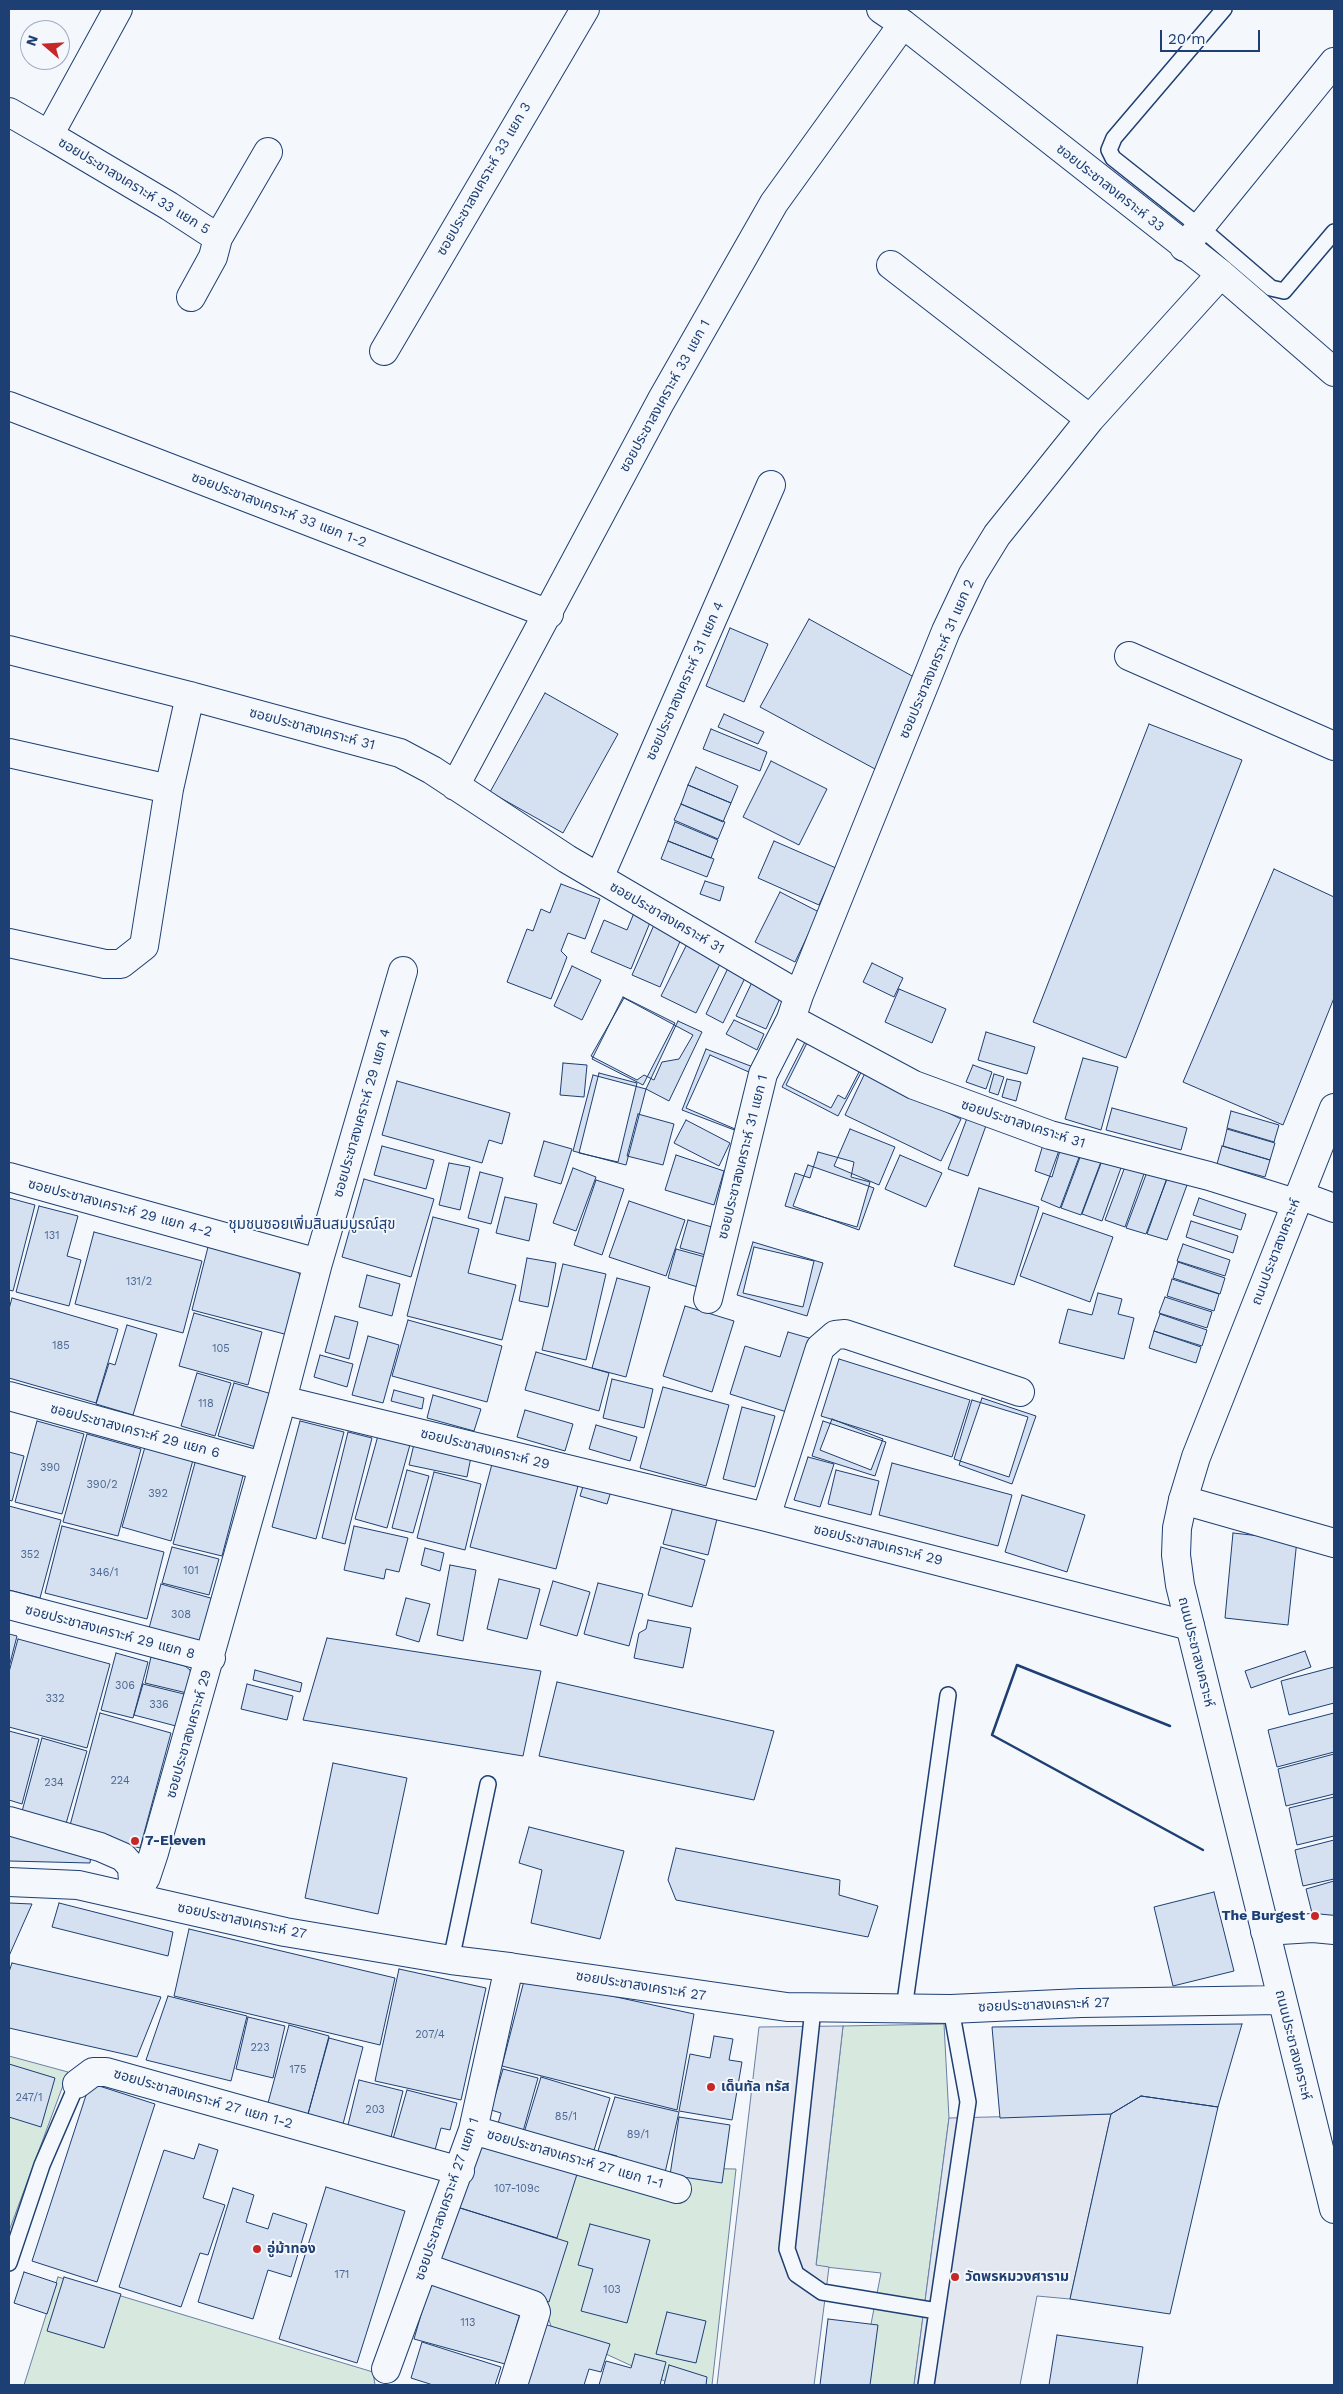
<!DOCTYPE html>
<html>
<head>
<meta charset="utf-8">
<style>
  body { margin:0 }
  #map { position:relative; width:1343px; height:2394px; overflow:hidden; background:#f4f7fb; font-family:"Work Sans",sans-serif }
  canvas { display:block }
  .frame { position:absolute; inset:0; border:10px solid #1d3f73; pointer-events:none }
  .north { position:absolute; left:20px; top:20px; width:50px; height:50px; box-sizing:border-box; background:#f4f7fb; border:1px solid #9eadc5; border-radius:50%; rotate:289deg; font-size:14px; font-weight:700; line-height:20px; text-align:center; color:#1d3f73 }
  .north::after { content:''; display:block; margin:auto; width:18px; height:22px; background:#c62828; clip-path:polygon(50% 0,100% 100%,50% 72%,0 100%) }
  .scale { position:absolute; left:1160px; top:30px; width:100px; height:22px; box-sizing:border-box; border:2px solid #1d3f73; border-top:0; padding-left:6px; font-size:15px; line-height:18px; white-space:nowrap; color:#1d3f73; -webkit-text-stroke:4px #f4f7fb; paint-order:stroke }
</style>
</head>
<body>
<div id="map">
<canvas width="1343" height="2394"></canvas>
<div class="frame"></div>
<div class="north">N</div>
<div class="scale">20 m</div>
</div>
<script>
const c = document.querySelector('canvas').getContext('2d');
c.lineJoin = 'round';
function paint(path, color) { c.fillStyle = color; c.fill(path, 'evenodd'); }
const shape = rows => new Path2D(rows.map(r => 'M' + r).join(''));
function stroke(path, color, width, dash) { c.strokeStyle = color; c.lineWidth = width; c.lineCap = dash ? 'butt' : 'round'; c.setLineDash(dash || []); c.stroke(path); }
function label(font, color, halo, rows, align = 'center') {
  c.font = font + ' "Work Sans","Noto Sans Thai",sans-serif'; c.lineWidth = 4; c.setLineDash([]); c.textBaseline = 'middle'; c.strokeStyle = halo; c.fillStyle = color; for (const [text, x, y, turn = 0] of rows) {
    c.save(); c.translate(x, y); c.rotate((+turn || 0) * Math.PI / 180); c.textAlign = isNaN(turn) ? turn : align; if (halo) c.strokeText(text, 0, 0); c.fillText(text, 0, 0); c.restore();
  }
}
const green = shape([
  [944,2024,949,2118,914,2385,859,2385,881,2273,816,2266,843,2026,944,2024],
  [9,2056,68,2072,9,2231,9,2056],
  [573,2166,678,2195,683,2168,736,2169,712,2385,673,2385,552,2329,539,2291,573,2166],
  [58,2277,373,2372,375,2385,24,2385,58,2277]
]);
const parking = shape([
  [843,2026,816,2265,829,2267,814,2385,717,2385,759,2027,843,2026],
  [1111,2114,1070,2299,1037,2296,1020,2385,914,2385,949,2118,1111,2114]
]);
const building = shape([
  [809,619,923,682,875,769,760,707,809,619],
  [730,628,768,644,744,702,706,686,730,628],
  [545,693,618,734,563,833,490,792,545,693],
  [724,714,764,732,758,744,718,727,724,714],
  [1149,724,1242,760,1126,1058,1033,1022,1149,724],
  [711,729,767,752,760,771,703,749,711,729],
  [771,761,827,789,799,845,743,817,771,761],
  [696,767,738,786,731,803,688,785,696,767],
  [688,785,731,803,723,822,681,804,688,785],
  [681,804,725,822,718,839,674,820,681,804],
  [675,822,718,840,711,858,668,841,675,822],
  [668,841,714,859,707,877,661,859,668,841],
  [774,841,836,868,819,905,758,878,774,841],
  [1274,869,1334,897,1334,998,1283,1125,1183,1082,1274,869],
  [705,881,724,887,720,901,700,894,705,881],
  [561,884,600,899,585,939,568,933,561,951,567,957,551,999,507,982,527,929,533,931,541,909,550,913,561,884],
  [780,892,819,912,795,962,755,942,780,892],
  [634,913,651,920,631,969,591,952,604,920,627,930,634,913],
  [654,925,682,937,660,987,632,975,654,925],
  [689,940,723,958,696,1013,661,996,689,940],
  [872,963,903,978,894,997,863,982,872,963],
  [572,966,601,980,582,1020,554,1006,572,966],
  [728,968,746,976,723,1023,706,1014,728,968],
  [753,980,782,994,766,1029,736,1016,753,980],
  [899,989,946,1009,932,1043,885,1022,899,989],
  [623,997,675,1023,643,1085,592,1059,623,997],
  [624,998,693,1035,679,1059,662,1062,654,1080,644,1075,637,1080,591,1056,624,998],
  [734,1020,764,1034,757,1050,726,1034,734,1020],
  [678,1021,702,1032,669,1101,646,1089,678,1021],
  [986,1032,1035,1047,1027,1074,978,1060,986,1032],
  [807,1038,864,1067,838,1116,782,1087,807,1038],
  [808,1041,861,1068,845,1099,838,1095,831,1108,786,1085,808,1041],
  [706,1049,761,1070,737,1131,682,1110,706,1049],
  [710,1055,758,1076,735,1129,686,1108,710,1055],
  [1083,1058,1118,1067,1101,1130,1065,1119,1083,1058],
  [563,1063,587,1065,584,1097,560,1095,563,1063],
  [973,1065,992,1072,986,1089,966,1082,973,1065],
  [599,1073,637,1083,618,1162,579,1153,599,1073],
  [865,1073,961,1119,941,1161,845,1115,865,1073],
  [994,1074,1004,1077,998,1095,989,1092,994,1074],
  [593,1075,646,1089,626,1165,573,1151,593,1075],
  [1007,1079,1021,1082,1016,1101,1002,1097,1007,1079],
  [397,1081,510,1113,502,1144,489,1140,482,1163,382,1135,397,1081],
  [1112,1108,1187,1128,1181,1150,1106,1130,1112,1108],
  [1231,1111,1279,1125,1274,1142,1227,1128,1231,1111],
  [969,1113,988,1120,968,1176,948,1169,969,1113],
  [638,1114,674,1124,663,1165,627,1156,638,1114],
  [686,1120,730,1143,719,1166,674,1143,686,1120],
  [850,1129,895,1147,879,1185,834,1166,850,1129],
  [1227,1129,1275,1143,1270,1160,1223,1146,1227,1129],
  [1046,1135,1063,1141,1052,1177,1035,1171,1046,1135],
  [544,1141,572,1149,561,1184,534,1176,544,1141],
  [1061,1145,1081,1152,1060,1208,1041,1200,1061,1145],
  [382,1146,434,1160,426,1189,374,1175,382,1146],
  [1222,1146,1270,1160,1265,1177,1217,1164,1222,1146],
  [818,1152,854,1162,851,1177,870,1182,857,1227,785,1206,795,1173,810,1178,818,1152],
  [1082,1152,1102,1159,1081,1215,1061,1208,1082,1152],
  [676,1155,724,1171,714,1205,665,1190,676,1155],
  [900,1155,942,1173,926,1207,885,1189,900,1155],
  [1103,1158,1122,1165,1102,1221,1082,1214,1103,1158],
  [449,1163,470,1167,460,1210,439,1205,449,1163],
  [1126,1164,1145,1171,1125,1227,1105,1220,1126,1164],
  [808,1165,874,1188,859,1230,793,1206,808,1165],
  [573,1168,596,1177,576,1231,553,1223,573,1168],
  [480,1172,503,1178,491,1224,468,1218,480,1172],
  [1147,1172,1167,1179,1146,1234,1126,1228,1147,1172],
  [1167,1178,1187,1185,1167,1240,1147,1234,1167,1178],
  [364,1179,434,1199,411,1277,342,1257,364,1179],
  [596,1180,624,1189,602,1255,574,1245,596,1180],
  [979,1188,1039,1207,1014,1285,954,1266,979,1188],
  [505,1197,537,1204,529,1241,496,1233,505,1197],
  [9,1198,35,1205,13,1291,9,1290,9,1198],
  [1199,1198,1246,1214,1241,1230,1193,1215,1199,1198],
  [629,1201,685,1220,666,1276,609,1257,629,1201],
  [39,1206,78,1216,67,1256,81,1260,69,1306,16,1292,39,1206],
  [1043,1213,1113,1237,1090,1302,1020,1276,1043,1213],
  [433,1217,479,1229,468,1273,516,1285,502,1340,407,1316,433,1217],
  [688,1220,722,1230,713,1257,680,1248,688,1220],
  [1191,1221,1238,1236,1233,1253,1186,1237,1191,1221],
  [94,1232,202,1261,183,1333,75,1304,94,1232],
  [753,1242,823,1263,807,1316,737,1295,753,1242],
  [1183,1244,1230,1260,1225,1276,1177,1261,1183,1244],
  [208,1247,298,1271,304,1287,292,1336,192,1310,208,1247],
  [754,1247,814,1261,803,1307,743,1293,754,1247],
  [676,1249,709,1258,701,1288,668,1278,676,1249],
  [527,1258,556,1263,548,1307,519,1301,527,1258],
  [1178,1262,1225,1278,1220,1294,1173,1278,1178,1262],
  [563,1264,606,1274,586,1360,542,1350,563,1264],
  [367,1275,400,1284,392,1316,359,1307,367,1275],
  [617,1278,650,1287,626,1377,592,1368,617,1278],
  [1172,1279,1219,1294,1214,1311,1167,1296,1172,1279],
  [1098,1293,1122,1299,1118,1314,1134,1318,1124,1359,1059,1343,1068,1309,1092,1315,1098,1293],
  [1165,1297,1212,1312,1207,1328,1159,1313,1165,1297],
  [12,1298,118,1329,96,1403,9,1378,9,1309,12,1298],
  [685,1306,734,1321,712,1392,663,1376,685,1306],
  [194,1313,262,1332,248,1385,179,1366,194,1313],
  [1160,1314,1207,1330,1202,1346,1154,1331,1160,1314],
  [335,1316,358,1322,349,1359,325,1352,335,1316],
  [408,1320,502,1346,487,1402,392,1376,408,1320],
  [127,1325,157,1334,133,1415,96,1404,109,1363,115,1365,127,1325],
  [1154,1331,1201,1347,1196,1363,1149,1348,1154,1331],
  [788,1332,816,1340,793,1414,730,1394,745,1346,780,1357,788,1332],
  [368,1336,399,1345,383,1403,352,1395,368,1336],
  [536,1352,609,1373,599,1411,525,1390,536,1352],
  [320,1355,353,1364,347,1387,314,1377,320,1355],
  [839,1359,970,1400,952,1457,821,1416,839,1359],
  [197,1373,231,1383,215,1436,181,1426,197,1373],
  [612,1379,653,1389,644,1428,603,1418,612,1379],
  [234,1383,272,1394,256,1447,218,1436,234,1383],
  [663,1387,729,1405,706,1486,640,1468,663,1387],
  [394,1390,424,1398,422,1409,391,1401,394,1390],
  [433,1395,481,1409,474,1431,427,1418,433,1395],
  [982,1398,1036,1416,1012,1484,959,1465,982,1398],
  [972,1400,1028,1417,1009,1477,954,1459,972,1400],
  [742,1407,775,1416,755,1487,723,1479,742,1407],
  [525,1410,573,1424,565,1451,517,1437,525,1410],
  [832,1419,883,1439,871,1470,820,1450,832,1419],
  [37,1421,84,1434,62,1514,15,1502,37,1421],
  [300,1421,344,1432,316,1539,272,1527,300,1421],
  [823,1421,886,1442,875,1476,812,1456,823,1421],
  [596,1425,637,1437,630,1461,589,1449,596,1425],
  [348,1432,372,1438,345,1544,322,1538,348,1432],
  [379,1432,411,1441,387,1528,355,1519,379,1432],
  [87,1434,141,1449,118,1536,63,1522,87,1434],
  [415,1440,472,1452,467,1477,409,1465,415,1440],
  [145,1447,193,1460,171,1541,122,1527,145,1447],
  [9,1452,24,1456,12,1501,9,1500,9,1452],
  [808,1457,834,1464,820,1507,794,1500,808,1457],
  [196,1459,244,1472,222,1556,173,1544,196,1459],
  [892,1463,1012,1495,998,1546,879,1515,892,1463],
  [492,1464,578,1486,556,1569,470,1547,492,1464],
  [407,1470,429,1476,413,1533,392,1528,407,1470],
  [836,1470,879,1481,871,1515,828,1504,836,1470],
  [434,1472,481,1484,465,1550,417,1538,434,1472],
  [585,1480,612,1488,607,1504,580,1496,585,1480],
  [1022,1495,1085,1515,1067,1572,1005,1552,1022,1495],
  [674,1503,718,1515,708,1555,663,1544,674,1503],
  [9,1506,61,1520,40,1598,9,1590,9,1506],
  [62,1526,164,1552,147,1619,45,1593,62,1526],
  [354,1526,408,1538,399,1572,386,1569,384,1579,344,1570,354,1526],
  [1233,1533,1297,1540,1288,1625,1225,1618,1233,1533],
  [172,1547,219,1559,209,1595,162,1583,172,1547],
  [661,1547,705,1560,692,1607,648,1595,661,1547],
  [425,1548,444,1553,440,1571,421,1565,425,1548],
  [450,1565,476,1570,463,1641,437,1635,450,1565],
  [499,1579,540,1589,527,1639,487,1629,499,1579],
  [553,1581,590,1592,577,1636,540,1625,553,1581],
  [598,1583,643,1594,629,1646,584,1634,598,1583],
  [161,1584,214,1599,200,1647,148,1632,161,1584],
  [406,1598,430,1604,419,1642,396,1635,406,1598],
  [648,1620,691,1628,683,1668,634,1658,639,1633,646,1629,648,1620],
  [9,1634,17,1636,9,1667,9,1634],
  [327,1638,541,1671,523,1756,303,1720,327,1638],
  [18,1639,110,1664,87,1748,9,1727,9,1672,18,1639],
  [1305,1651,1311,1667,1251,1688,1245,1671,1305,1651],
  [116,1653,148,1662,133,1718,101,1710,116,1653],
  [151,1657,185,1666,190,1670,191,1675,187,1693,145,1683,151,1657],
  [1334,1667,1334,1703,1289,1715,1281,1681,1334,1667],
  [255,1670,302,1683,300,1692,253,1680,255,1670],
  [557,1682,774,1731,754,1800,539,1756,557,1682],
  [143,1684,184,1694,176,1726,134,1715,143,1684],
  [247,1684,293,1696,287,1720,241,1709,247,1684],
  [100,1713,171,1733,140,1848,69,1829,100,1713],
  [1334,1713,1334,1752,1277,1767,1268,1730,1334,1713],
  [9,1731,39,1739,22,1804,9,1800,9,1731],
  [42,1738,87,1751,65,1827,21,1815,42,1738],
  [1334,1754,1334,1794,1286,1806,1278,1769,1334,1754],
  [333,1763,407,1778,378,1914,305,1898,333,1763],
  [1334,1797,1334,1836,1297,1845,1289,1808,1334,1797],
  [529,1827,624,1851,600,1939,531,1923,542,1870,519,1863,529,1827],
  [9,1832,91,1855,90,1863,9,1861,9,1832],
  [1334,1840,1334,1879,1303,1886,1295,1850,1334,1840],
  [676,1848,840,1880,839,1895,878,1906,868,1937,676,1900,668,1880,676,1848],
  [1334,1881,1334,1920,1315,1925,1306,1889,1334,1881],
  [1214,1892,1234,1971,1173,1986,1154,1907,1214,1892],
  [9,1903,32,1904,9,1956,9,1903],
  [59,1903,173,1932,168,1956,52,1927,59,1903],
  [189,1929,395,1978,380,2045,174,1996,189,1929],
  [12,1963,161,1997,137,2057,9,2028,9,1972,12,1963],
  [399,1969,486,1988,461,2100,375,2081,399,1969],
  [525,1977,694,2014,677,2110,502,2066,525,1977],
  [168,1996,247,2016,231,2081,146,2060,168,1996],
  [248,2017,285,2026,273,2078,236,2069,248,2017],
  [1242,2024,1218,2107,1141,2096,1111,2114,1000,2118,992,2027,1242,2024],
  [289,2025,329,2036,308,2114,268,2103,289,2025],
  [714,2036,733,2039,729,2060,742,2062,732,2120,679,2111,690,2054,710,2058,714,2036],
  [329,2038,363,2047,343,2124,308,2114,329,2038],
  [9,2064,55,2078,41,2127,9,2117,9,2064],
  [503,2069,538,2078,522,2135,497,2127,501,2113,491,2110,503,2069],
  [541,2077,610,2098,592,2157,523,2136,541,2077],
  [359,2080,403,2091,390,2141,347,2129,359,2080],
  [90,2083,155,2104,97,2282,32,2261,90,2083],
  [407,2090,457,2103,450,2130,441,2128,435,2150,393,2139,407,2090],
  [1141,2096,1218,2107,1170,2314,1070,2299,1111,2114,1141,2096],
  [615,2097,679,2112,664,2177,617,2163,617,2156,598,2151,615,2097],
  [679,2117,730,2125,722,2183,670,2175,679,2117],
  [478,2140,578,2171,557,2238,457,2207,478,2140],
  [199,2144,218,2150,203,2198,225,2205,208,2255,200,2253,181,2307,119,2287,164,2150,194,2159,199,2144],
  [326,2187,405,2211,357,2363,279,2339,326,2187],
  [233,2188,254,2195,246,2222,268,2229,273,2213,307,2224,291,2277,268,2270,253,2319,198,2302,233,2188],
  [457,2207,568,2242,549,2302,438,2267,457,2207],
  [590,2224,650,2240,627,2323,581,2311,593,2269,578,2265,590,2224],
  [24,2272,57,2283,47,2314,14,2303,24,2272],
  [64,2277,121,2294,104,2348,47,2331,64,2277],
  [431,2280,522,2307,505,2364,414,2339,431,2280],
  [667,2312,706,2321,696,2363,656,2354,667,2312],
  [828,2319,878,2325,870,2385,820,2385,828,2319],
  [544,2324,610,2344,601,2372,589,2369,584,2385,526,2385,544,2324],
  [1057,2335,1143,2347,1137,2385,1049,2385,1057,2335],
  [422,2342,501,2367,495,2385,433,2385,411,2378,422,2342],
  [635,2354,666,2362,660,2385,599,2385,606,2361,631,2368,635,2354],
  [669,2365,707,2377,706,2385,664,2385,669,2365]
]);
const lane = shape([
  [1224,9,1114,138,1109,150,1113,158,1200,227,1271,288,1284,291,1334,232],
  [451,1960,488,1784],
  [813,2009,787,2249,796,2274,822,2292,937,2311,968,2102,951,2009],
  [904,2009,948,1695],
  [9,2263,42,2165,77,2084],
  [926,2385,937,2311]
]);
const street = shape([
  [881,9,903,24,1221,274,1334,372],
  [9,112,49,135,118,9],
  [49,135,169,206,218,238,213,257,191,297],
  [218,238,268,152],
  [1184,247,1334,62],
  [891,265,1090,419],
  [384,351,585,9],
  [9,406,549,614],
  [9,650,190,696,400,753,432,770,567,859,799,995,791,1019,914,1085,1050,1135,1209,1176,1295,1203],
  [1129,656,1334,746],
  [9,753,169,789],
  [455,786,661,401,774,203,903,24],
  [599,878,771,485],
  [9,943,105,964,121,964,144,946,169,789,190,696],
  [799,995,946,631,973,574,997,535,1090,419,1221,274],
  [9,1177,318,1263],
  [1299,1195,1334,1208],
  [708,1299,763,1074,791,1019],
  [9,1396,262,1466],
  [282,1400,318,1263,403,971],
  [1183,1500,1334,1543],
  [766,1517,820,1348,835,1335,845,1334,1020,1392],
  [9,1605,211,1658],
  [9,1821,100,1847,123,1857,132,1867,134,1897],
  [134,1897,146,1877,154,1853,282,1400,766,1517,1190,1626],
  [1265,1931,1313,1928,1334,1930],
  [77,2084,93,2072,106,2072,460,2171],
  [473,2130,677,2189],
  [423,2267,533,2305,536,2312,513,2385],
  [386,2369,473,2130,509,1967]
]);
const secondary = shape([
  [1334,1108,1196,1457,1183,1500,1177,1528,1176,1555,1180,1585,1334,2209],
  [9,1882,78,1885,285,1932,451,1960,509,1967,787,2007,951,2009,1081,2003,1281,2000]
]);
const wall = shape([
  [1170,1726,1017,1665,992,1735,1203,1850]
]);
const markers = [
  [135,1841,5,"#c62828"],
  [1315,1916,5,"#c62828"],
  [711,2087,5,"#c62828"],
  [257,2249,5,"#c62828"],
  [955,2277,5,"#c62828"]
];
const numberNames = [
  ["131",52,1236],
  ["131/2",139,1282],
  ["185",61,1346],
  ["105",221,1349],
  ["118",206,1404],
  ["390",50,1468],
  ["390/2",102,1485],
  ["392",158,1494],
  ["352",30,1555],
  ["101",191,1571],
  ["346/1",104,1573],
  ["308",181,1615],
  ["306",125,1686],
  ["332",55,1699],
  ["336",159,1705],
  ["224",120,1781],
  ["234",54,1783],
  ["207/4",430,2035],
  ["223",260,2048],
  ["175",298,2070],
  ["247/1",29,2098],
  ["203",375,2110],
  ["85/1",566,2117],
  ["89/1",638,2135],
  ["107-109c",517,2189],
  ["171",342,2275],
  ["103",612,2290],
  ["113",468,2323]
];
const streetNames = [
  ["ซอยประชาสงเคราะห์ 33 แยก 3",484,179,-60],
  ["ซอยประชาสงเคราะห์ 33 แยก 5",134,186,31],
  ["ซอยประชาสงเคราะห์ 33",1110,188,38],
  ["ซอยประชาสงเคราะห์ 33 แยก 1",665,396,-61],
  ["ซอยประชาสงเคราะห์ 33 แยก 1-2",279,510,21],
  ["ซอยประชาสงเคราะห์ 31 แยก 2",937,659,-67],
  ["ซอยประชาสงเคราะห์ 31 แยก 4",685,681,-66],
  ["ซอยประชาสงเคราะห์ 31",312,729,15],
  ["ซอยประชาสงเคราะห์ 31",667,918,30],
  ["ซอยประชาสงเคราะห์ 29 แยก 4",362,1113,-74],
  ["ซอยประชาสงเคราะห์ 31",1023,1124,18],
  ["ซอยประชาสงเคราะห์ 31 แยก 1",743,1157,-76],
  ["ซอยประชาสงเคราะห์ 29 แยก 4-2",120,1208,15],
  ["ถนนประชาสงเคราะห์",1276,1252,-69],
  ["ซอยประชาสงเคราะห์ 29 แยก 6",135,1431,15],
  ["ซอยประชาสงเคราะห์ 29",485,1449,14],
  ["ซอยประชาสงเคราะห์ 29",878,1545,14],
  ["ซอยประชาสงเคราะห์ 29 แยก 8",110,1632,15],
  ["ถนนประชาสงเคราะห์",1196,1652,76],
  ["ซอยประชาสงเคราะห์ 29",189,1734,-74],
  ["ซอยประชาสงเคราะห์ 27",242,1921,12],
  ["ซอยประชาสงเคราะห์ 27",641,1986,9],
  ["ซอยประชาสงเคราะห์ 27",1044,2005,-2],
  ["ถนนประชาสงเคราะห์",1293,2045,76],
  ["ซอยประชาสงเคราะห์ 27 แยก 1-2",203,2099,16],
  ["ซอยประชาสงเคราะห์ 27 แยก 1-1",575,2159,16],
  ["ซอยประชาสงเคราะห์ 27 แยก 1",447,2199,-71]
];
const poiNames = [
  ["7-Eleven",145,1841],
  ["The Burgest",1305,1916,"right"],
  ["เด็นทัล ทรัส",721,2087],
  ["อู่ม้าทอง",267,2249],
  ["วัดพรหมวงศาราม",965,2277]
];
const neighbourhoodNames = [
  ["ชุมชนซอยเพิ่มสินสมบูรณ์สุข",312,1225]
];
paint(green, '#d7e8df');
stroke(green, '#687fa3', 1);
paint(parking, '#e3e8f0');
stroke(parking, '#687fa3', 1);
paint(building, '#d5e0f0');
stroke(building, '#1d3f73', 1);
stroke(lane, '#1d3f73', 18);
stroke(street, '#1d3f73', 30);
stroke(secondary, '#1d3f73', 30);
stroke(lane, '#f4f7fb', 15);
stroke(street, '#f4f7fb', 28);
stroke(secondary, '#f4f7fb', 28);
stroke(wall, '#1d3f73', 2.5);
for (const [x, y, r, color] of markers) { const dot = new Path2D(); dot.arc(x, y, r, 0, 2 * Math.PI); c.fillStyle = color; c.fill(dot); stroke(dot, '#f4f7fb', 2); }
label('11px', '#4b6792', null, numberNames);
label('14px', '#1d3f73', '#f4f7fb', streetNames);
label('bold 14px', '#1d3f73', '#f4f7fb', poiNames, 'left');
label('15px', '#1d3f73', '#f4f7fb', neighbourhoodNames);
</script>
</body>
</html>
